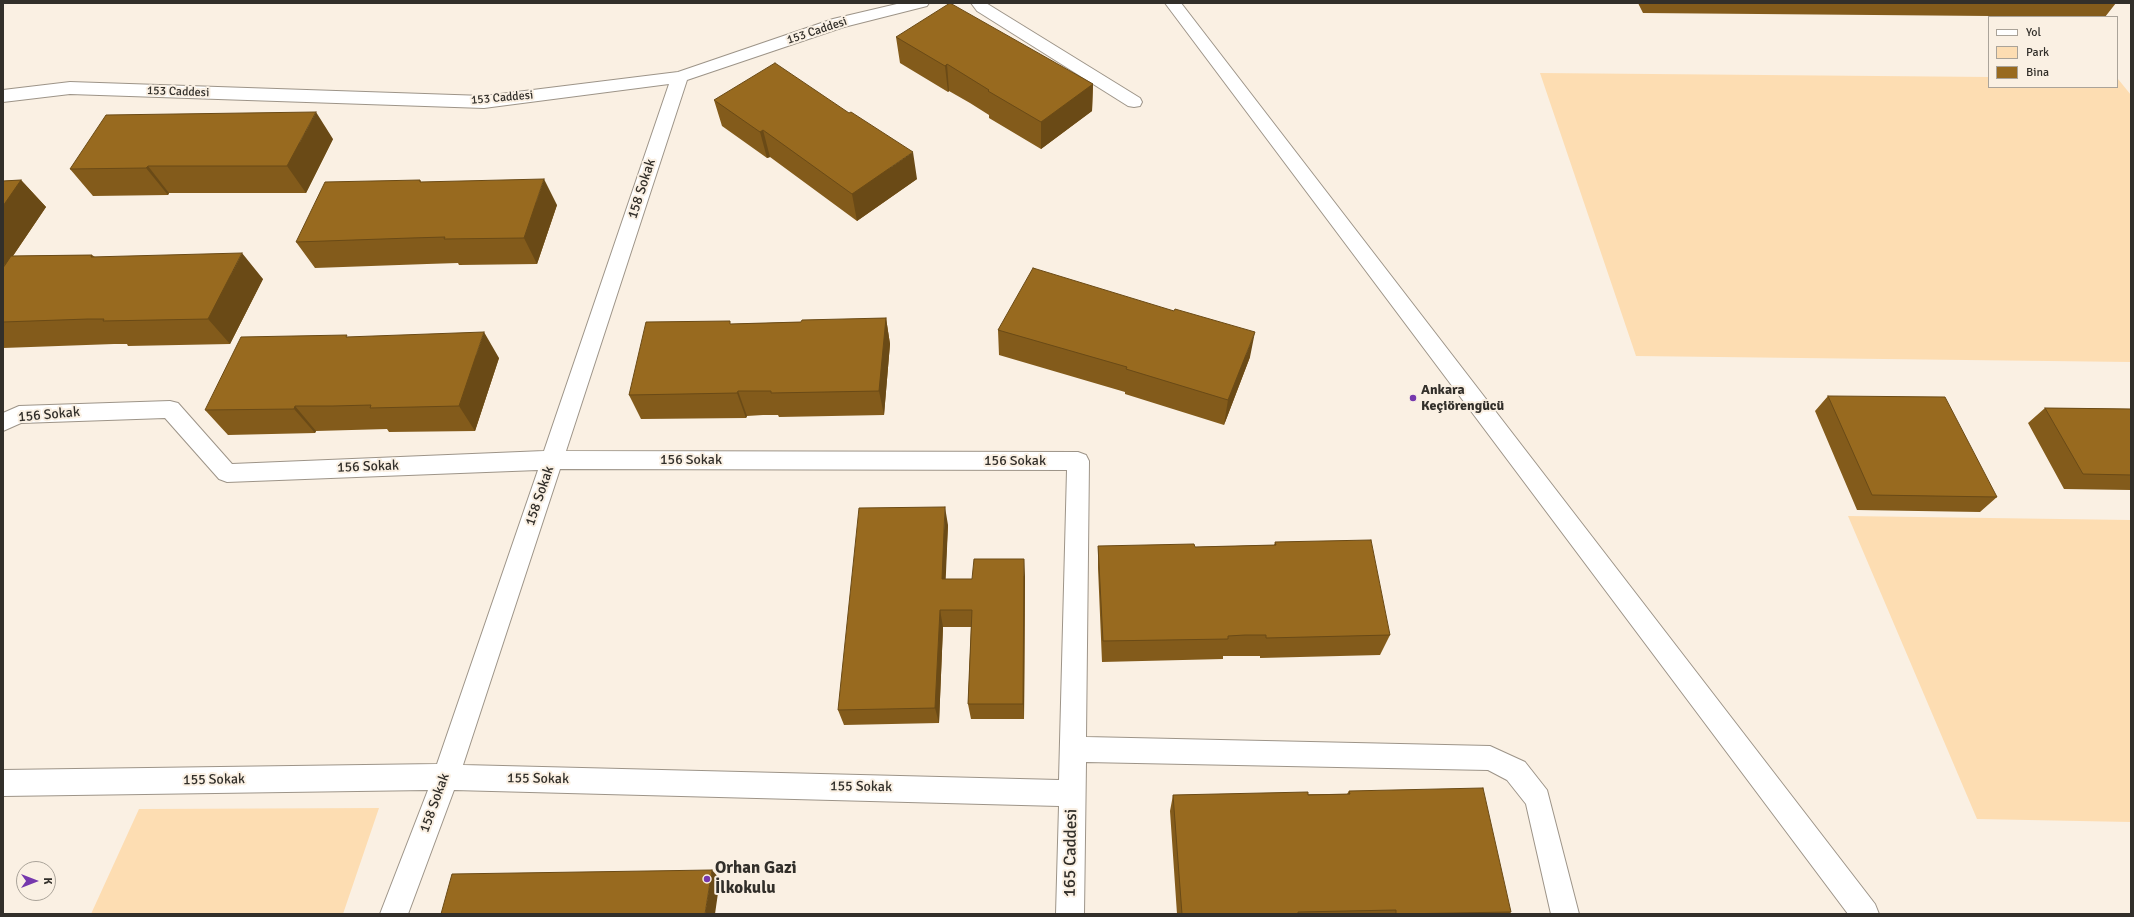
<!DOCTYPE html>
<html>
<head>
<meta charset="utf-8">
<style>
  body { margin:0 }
  #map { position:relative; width:2134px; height:917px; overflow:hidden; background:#faf0e3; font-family:Signika,sans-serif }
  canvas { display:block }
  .frame { position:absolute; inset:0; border:4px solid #322f2a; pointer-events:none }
  .legend { position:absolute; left:1988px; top:16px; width:130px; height:72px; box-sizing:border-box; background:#faf0e3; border:1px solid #aaa399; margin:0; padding:5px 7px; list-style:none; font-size:12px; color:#322f2a }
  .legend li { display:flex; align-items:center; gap:8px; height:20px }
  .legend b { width:20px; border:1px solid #aaa399 }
  .north { position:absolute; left:16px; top:861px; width:40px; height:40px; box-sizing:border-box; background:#faf0e3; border:1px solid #aaa399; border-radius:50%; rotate:90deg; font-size:11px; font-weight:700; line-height:16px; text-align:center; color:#322f2a }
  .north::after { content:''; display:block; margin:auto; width:14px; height:18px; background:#7638ad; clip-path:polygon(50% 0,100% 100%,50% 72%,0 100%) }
</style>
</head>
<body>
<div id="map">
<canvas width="2134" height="917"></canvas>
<div class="frame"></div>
<ul class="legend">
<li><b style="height:5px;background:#fff"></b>Yol</li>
<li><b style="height:11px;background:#fdddb2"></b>Park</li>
<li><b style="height:11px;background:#986a1f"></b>Bina</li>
</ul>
<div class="north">K</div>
</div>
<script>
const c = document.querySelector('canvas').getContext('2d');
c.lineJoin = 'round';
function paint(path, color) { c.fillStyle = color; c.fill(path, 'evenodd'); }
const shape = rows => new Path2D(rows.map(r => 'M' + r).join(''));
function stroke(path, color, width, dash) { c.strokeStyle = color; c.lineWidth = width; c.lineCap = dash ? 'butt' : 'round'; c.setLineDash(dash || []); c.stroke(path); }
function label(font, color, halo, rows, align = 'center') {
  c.font = font + ' Signika,sans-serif'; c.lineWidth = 4; c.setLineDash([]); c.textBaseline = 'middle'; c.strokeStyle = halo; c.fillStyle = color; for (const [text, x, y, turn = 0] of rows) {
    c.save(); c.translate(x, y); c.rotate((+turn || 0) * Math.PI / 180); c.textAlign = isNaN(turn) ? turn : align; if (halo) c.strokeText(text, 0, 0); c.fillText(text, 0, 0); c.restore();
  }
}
const green = shape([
  [1540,73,1989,77,1989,87,2117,87,2118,79,2131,95,2131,362,1636,356],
  [1848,516,2131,520,2131,822,1977,819],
  [379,808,343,914,91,914,139,809]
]);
const lane = shape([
  [971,3,986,3,1140,98,1142,102,1140,106,1134,107,1128,106,977,11,971,3]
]);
const street = shape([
  [901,3,929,3,927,6,844,27,687,80,566,451,1078,452,1086,455,1089,461,1086,737,1490,746,1525,762,1547,790,1579,914,1551,914,1526,804,1507,780,1488,770,1086,762,1084,914,1056,914,1059,806,454,790,408,914,380,914,428,790,3,796,3,770,437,764,538,470,227,482,219,479,165,418,21,423,3,431,3,413,19,406,170,401,178,403,232,464,544,451,669,84,484,108,70,94,3,102,3,90,70,82,484,96,678,72,833,19,901,3],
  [560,469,1067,470,1059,780,463,765,560,469],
  [1165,3,1181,3,1875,904,1879,914,1848,914,1165,3]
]);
const wall = shape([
  [1638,3,2116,3,2105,17,1643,13],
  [896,37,1093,84,1092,111,1041,149,989,118,989,115,970,103,949,91,948,92,900,63],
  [714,100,917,179,857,221,770,157,767,158,722,126],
  [333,139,306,193,169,193,168,195,93,196,70,169],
  [21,180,46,207,13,256,92,255,95,257,263,279,230,344,128,346,127,344,114,344,3,348,3,268,5,266,3,266,3,181],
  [420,180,421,182,557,205,537,264,459,265,458,263,427,264,315,268,296,242],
  [1174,311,1250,357,1224,425,1125,394,1125,392,999,355,998,330],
  [886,318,890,344,884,415,779,417,778,415,763,415,747,416,746,418,641,419,629,395,731,324,801,322],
  [348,337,499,358,475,431,389,432,387,429,316,431,315,433,228,435,205,410],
  [1828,396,1997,497,1980,512,1857,510,1815,411],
  [2045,408,2131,409,2131,490,2064,489,2028,423],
  [948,525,945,579,972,579,1025,576,1024,719,971,719,968,704,971,627,943,627,939,723,844,725,838,710],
  [1275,542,1390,635,1380,655,1260,658,1260,656,1223,656,1223,659,1102,662,1098,568,1098,546,1195,547,1274,545],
  [1349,791,1511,912,1509,914,1177,914,1170,811,1173,795,1347,794]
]);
const shadedWall = shape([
  [947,64,949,91,948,92,945,66],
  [1093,84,1092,111,1041,149,1041,122],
  [316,112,333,139,306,193,287,166],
  [763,130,770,157,767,158,760,132],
  [913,152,917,179,857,221,852,194],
  [148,166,169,193,168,195,146,168],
  [544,179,557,205,537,264,524,238],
  [21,180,46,207,6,266,3,263,3,206],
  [242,253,263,279,230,344,208,319],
  [886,318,890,344,884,415,879,391],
  [484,332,499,358,475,431,459,406],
  [1255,332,1250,357,1224,425,1228,400],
  [738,391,747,416,746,418,737,393],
  [295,406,316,431,315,433,294,409],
  [945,507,948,525,945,596,942,579],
  [1024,559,1025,576,1024,719,1023,704],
  [940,610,943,627,939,723,935,708],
  [712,870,720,879,715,914,705,914]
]);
const building = shape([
  [950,3,1093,84,1041,122,988,91,989,90,947,64,945,66,896,37,950,3],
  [775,63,849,113,851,112,913,152,852,194,763,130,760,132,714,100,775,63],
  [316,112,287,166,148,166,146,168,70,169,106,115,316,112],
  [544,179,524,238,444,239,445,237,411,238,296,242,325,182,420,180,420,182,544,179],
  [21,180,3,206,3,181,21,180],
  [242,253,208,319,103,321,104,319,88,319,3,322,3,268,11,256,92,255,91,257,242,253],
  [1033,268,1174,311,1175,309,1255,332,1228,400,1126,369,1127,367,998,330,1033,268],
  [886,318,879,391,771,393,771,391,738,391,737,393,629,395,646,322,730,321,730,324,801,322,802,320,886,318],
  [484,332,459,406,370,408,371,405,333,406,295,406,294,409,205,410,241,337,347,335,346,337,484,332],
  [1828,396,1945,397,1997,497,1872,495,1828,396],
  [2045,408,2131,409,2131,475,2083,474,2045,408],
  [945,507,942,579,972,579,974,559,1024,559,1023,704,968,704,972,610,940,610,935,708,838,710,859,508,945,507],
  [1371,540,1390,635,1266,638,1266,635,1245,635,1228,636,1228,639,1103,641,1098,546,1194,544,1195,547,1276,545,1275,542,1371,540],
  [1483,788,1511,912,1396,914,1396,910,1298,912,1298,914,1182,914,1173,795,1308,792,1308,795,1350,794,1349,791,1483,788],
  [712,870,705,914,441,914,452,874,712,870]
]);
const markers = [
  [1413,398,4,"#7638ad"],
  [707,879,4,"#7638ad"]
];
const farStreetnames = [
  ["153 Caddesi",817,31,-18],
  ["153 Caddesi",178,92,2],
  ["153 Caddesi",502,98,-5]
];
const streetNames = [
  ["158 Sokak",642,189,-72],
  ["156 Sokak",49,415,-5],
  ["156 Sokak",691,460],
  ["156 Sokak",1015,461],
  ["156 Sokak",368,467,-2],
  ["158 Sokak",540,496,-71],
  ["155 Sokak",538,779,1],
  ["155 Sokak",214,780,-1],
  ["155 Sokak",861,787,1],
  ["158 Sokak",435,803,-70]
];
const poiNames = [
  ["Ankara",1421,390],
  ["Keçiörengücü",1421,406]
];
const nearStreetnames = [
  ["165 Caddesi",1071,853,-89]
];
const nearPoinames = [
  ["Orhan Gazi",715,869],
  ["İlkokulu",715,889]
];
paint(green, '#fdddb2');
stroke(lane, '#9d9488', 2);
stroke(street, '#9d9488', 2);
paint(lane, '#fff');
paint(street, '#fff');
paint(wall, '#835b1b');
paint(shadedWall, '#6a4a16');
paint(building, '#986a1f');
stroke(building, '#6a4a16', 1);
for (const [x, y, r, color] of markers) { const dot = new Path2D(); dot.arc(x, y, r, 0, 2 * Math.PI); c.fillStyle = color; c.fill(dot); stroke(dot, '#faf0e3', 1.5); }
label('12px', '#322f2a', '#faf0e3', farStreetnames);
label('14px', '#322f2a', '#faf0e3', streetNames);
label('bold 14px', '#322f2a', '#faf0e3', poiNames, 'left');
label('17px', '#322f2a', '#faf0e3', nearStreetnames);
label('bold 17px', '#322f2a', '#faf0e3', nearPoinames, 'left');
</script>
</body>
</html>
